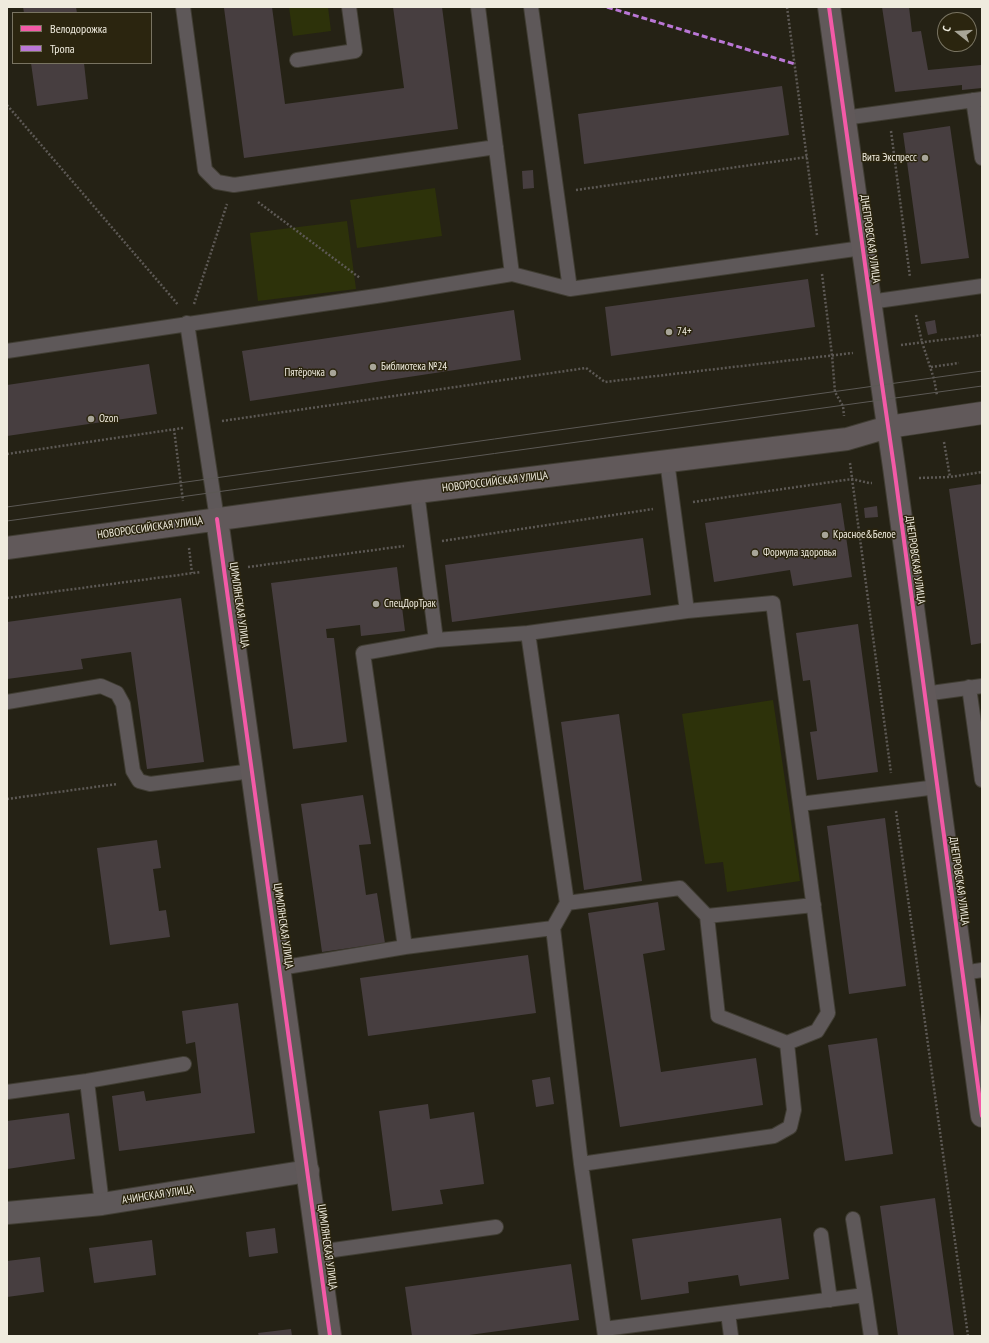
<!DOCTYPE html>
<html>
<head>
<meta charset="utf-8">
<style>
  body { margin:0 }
  #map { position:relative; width:989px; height:1343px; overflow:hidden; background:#252215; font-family:"PT Sans Narrow",sans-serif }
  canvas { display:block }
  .frame { position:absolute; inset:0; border:8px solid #efebde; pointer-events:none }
  .legend { position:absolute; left:12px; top:12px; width:140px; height:52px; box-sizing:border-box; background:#2b250f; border:1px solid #797462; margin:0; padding:5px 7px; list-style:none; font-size:12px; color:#efebde }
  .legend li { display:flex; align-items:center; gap:8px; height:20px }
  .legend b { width:20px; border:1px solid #797462 }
  .north { position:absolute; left:937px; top:12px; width:40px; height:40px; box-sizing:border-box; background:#2b250f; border:1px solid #797462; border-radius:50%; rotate:287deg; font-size:11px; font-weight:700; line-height:16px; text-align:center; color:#efebde }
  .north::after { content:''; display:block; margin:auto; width:14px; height:18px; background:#a8a598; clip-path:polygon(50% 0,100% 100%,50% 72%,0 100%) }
</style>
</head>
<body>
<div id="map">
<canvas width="989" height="1343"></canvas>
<div class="frame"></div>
<ul class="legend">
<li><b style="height:5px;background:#f35aa7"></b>Велодорожка</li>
<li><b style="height:5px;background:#ba77d6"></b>Тропа</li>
</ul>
<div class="north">С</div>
</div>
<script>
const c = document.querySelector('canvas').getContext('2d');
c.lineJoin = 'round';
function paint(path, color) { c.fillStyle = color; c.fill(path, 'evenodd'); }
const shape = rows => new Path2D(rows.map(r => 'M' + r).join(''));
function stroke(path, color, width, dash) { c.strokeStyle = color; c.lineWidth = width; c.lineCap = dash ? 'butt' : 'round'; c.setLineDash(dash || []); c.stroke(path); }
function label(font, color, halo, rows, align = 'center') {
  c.font = font + ' "PT Sans Narrow",sans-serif'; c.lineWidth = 3; c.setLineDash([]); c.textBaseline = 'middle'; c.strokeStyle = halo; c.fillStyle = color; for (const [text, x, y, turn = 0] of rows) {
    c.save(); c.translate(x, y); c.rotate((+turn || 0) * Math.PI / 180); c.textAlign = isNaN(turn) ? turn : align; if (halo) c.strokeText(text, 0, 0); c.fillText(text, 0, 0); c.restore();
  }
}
const green = shape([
  [289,7,328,7,331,31,293,36],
  [435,188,442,236,357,248,350,200],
  [347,221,356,289,258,301,250,233],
  [773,700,800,881,727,892,723,862,705,864,682,714]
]);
const building = shape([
  [23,7,76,7,77,13,24,13],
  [235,7,272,7,285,104,404,88,393,7,442,7,458,129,244,158,224,8],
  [882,7,909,7,912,32,921,31,928,70,981,65,982,88,962,90,962,85,895,92],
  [31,63,84,63,88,99,37,106],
  [782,86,789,135,584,164,578,114],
  [950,126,969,258,921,264,903,133],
  [533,170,534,188,523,189,522,171],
  [808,279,815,327,611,356,605,307],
  [514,310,521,360,250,401,242,351],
  [935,320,937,333,928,335,925,322],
  [149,364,157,414,7,436,7,385],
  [982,484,982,643,971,645,949,489],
  [841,503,852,577,793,586,790,570,714,582,705,523],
  [877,506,878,517,865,518,864,508],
  [643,538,651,595,452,622,445,565],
  [397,567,405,631,361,636,360,625,326,629,327,638,334,638,347,742,293,749,271,583],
  [181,598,204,762,147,769,131,652,81,659,83,669,7,679,7,622],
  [858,624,878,772,817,780,810,732,817,731,810,680,803,681,796,633],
  [619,714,642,881,584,890,561,722],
  [363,795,371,844,359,845,366,895,377,893,385,943,322,952,301,804],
  [885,818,906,986,849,994,827,826],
  [157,840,161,868,153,869,159,911,166,910,170,937,110,945,97,848],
  [658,902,665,950,643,954,661,1072,756,1058,763,1105,620,1127,588,913],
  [528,955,536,1013,368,1036,360,978],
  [238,1003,255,1133,119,1151,112,1096,144,1091,146,1101,201,1093,195,1042,186,1044,182,1011],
  [877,1038,893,1154,845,1161,828,1045],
  [550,1077,554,1104,536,1107,532,1080],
  [428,1104,430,1119,474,1112,484,1184,440,1190,443,1204,392,1211,379,1111],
  [69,1113,75,1159,7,1169,7,1121],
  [935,1198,954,1336,898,1336,880,1206],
  [781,1218,789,1279,740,1286,738,1275,688,1282,689,1293,641,1300,632,1239],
  [275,1228,278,1253,249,1257,246,1232],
  [152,1240,156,1275,94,1283,89,1248],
  [40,1257,44,1292,7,1297,7,1261],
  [571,1264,579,1320,462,1336,412,1336,405,1287],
  [291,1329,292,1336,259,1336,258,1333]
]);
const path = shape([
  [787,7,817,235],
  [7,105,175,301,178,305],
  [891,131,910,277],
  [576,190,807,157],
  [258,202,360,278],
  [822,274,832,355,835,392,843,406,844,416],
  [194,304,227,204],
  [916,315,922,342,934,379,937,395],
  [901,345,982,335],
  [931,367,959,363],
  [222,421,586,368,605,382,853,353],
  [174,429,183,501],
  [944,442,950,477],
  [7,454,183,428],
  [850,463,891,773],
  [919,478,950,477,982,472],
  [693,502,852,479,869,483,872,483],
  [442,541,653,509],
  [189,548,192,573],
  [248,567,404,546],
  [7,598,201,572],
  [7,799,117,784],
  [896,811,968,1336]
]);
const lane = shape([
  [183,7,205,170,217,182,234,185,496,147],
  [478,7,512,274],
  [531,7,570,289],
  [297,60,355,51,349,7],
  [973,100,982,158],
  [844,118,982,99],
  [870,302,982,286],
  [187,323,217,519],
  [7,351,383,295,512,274,570,289,862,248],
  [667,461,687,611],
  [417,492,436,640],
  [528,633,567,903],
  [969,687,982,780],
  [924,694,982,686],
  [7,702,101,686,117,693,123,704,133,771,139,781,150,784,252,771],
  [800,804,937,787],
  [707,916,718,1016,787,1043],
  [553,928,581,1164,605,1336],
  [405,947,363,653,436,640,528,633,687,611,773,603,828,1013,817,1031,787,1043,794,1110,790,1127,774,1136,581,1164],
  [280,968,405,947,553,928,567,903,680,888,707,916,814,905],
  [963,973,982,970],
  [87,1081,102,1204],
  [7,1092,87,1081,184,1064],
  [853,1219,865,1295],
  [821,1235,830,1300],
  [319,1252,496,1227],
  [728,1313,731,1336],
  [604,1329,865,1295,871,1336]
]);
const street = shape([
  [7,1213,102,1204,308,1171]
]);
const secondary = shape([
  [829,7,877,350,894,467,982,1116],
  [217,519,330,1336],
  [7,548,417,492,847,439,888,427,982,413]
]);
const tram = shape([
  [7,507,982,371],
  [7,521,982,386]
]);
const quiet = shape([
  [607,7,795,64]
]);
const cycleway = shape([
  [829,7,877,350,894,467,982,1116],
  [217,519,330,1336]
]);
const markers = [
  [925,158,4,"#a8a598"],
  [669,332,4,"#a8a598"],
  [373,367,4,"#a8a598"],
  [333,373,4,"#a8a598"],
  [91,419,4,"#a8a598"],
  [825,535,4,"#a8a598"],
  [755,553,4,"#a8a598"],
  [376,604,4,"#a8a598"]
];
const poiNames = [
  ["Вита Экспресс",917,158,"right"],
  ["74+",677,332],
  ["Библиотека №24",381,367],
  ["Пятёрочка",325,373,"right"],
  ["Ozon",99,419],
  ["Красное&Белое",833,535],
  ["Формула здоровья",763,553],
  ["СпецДорТрак",384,604]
];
const streetNames = [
  ["ДНЕПРОВСКАЯ УЛИЦА",870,239,82],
  ["НОВОРОССИЙСКАЯ УЛИЦА",495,482,-7],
  ["НОВОРОССИЙСКАЯ УЛИЦА",150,528,-8],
  ["ДНЕПРОВСКАЯ УЛИЦА",915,560,82],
  ["ЦИМЛЯНСКАЯ УЛИЦА",239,605,82],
  ["ДНЕПРОВСКАЯ УЛИЦА",959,881,82],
  ["ЦИМЛЯНСКАЯ УЛИЦА",283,926,82],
  ["АЧИНСКАЯ УЛИЦА",158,1195,-9],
  ["ЦИМЛЯНСКАЯ УЛИЦА",327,1247,82]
];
paint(green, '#2d320a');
paint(building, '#473e40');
stroke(lane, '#403d33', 16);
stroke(street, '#403d33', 24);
stroke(secondary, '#403d33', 24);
stroke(path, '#5d5955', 2.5, [2, 2]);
stroke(lane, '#5e5859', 14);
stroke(street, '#5e5859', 22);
stroke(secondary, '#61595a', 22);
stroke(tram, '#5c5955', 1);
stroke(quiet, '#ba77d6', 3, [6, 3]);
stroke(cycleway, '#f35aa7', 4);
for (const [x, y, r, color] of markers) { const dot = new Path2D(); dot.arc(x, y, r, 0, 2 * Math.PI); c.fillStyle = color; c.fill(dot); stroke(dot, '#2b250f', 1.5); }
label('11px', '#efebde', '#2b250f', poiNames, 'left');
label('11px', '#efebde', '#2b250f', streetNames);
</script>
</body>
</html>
